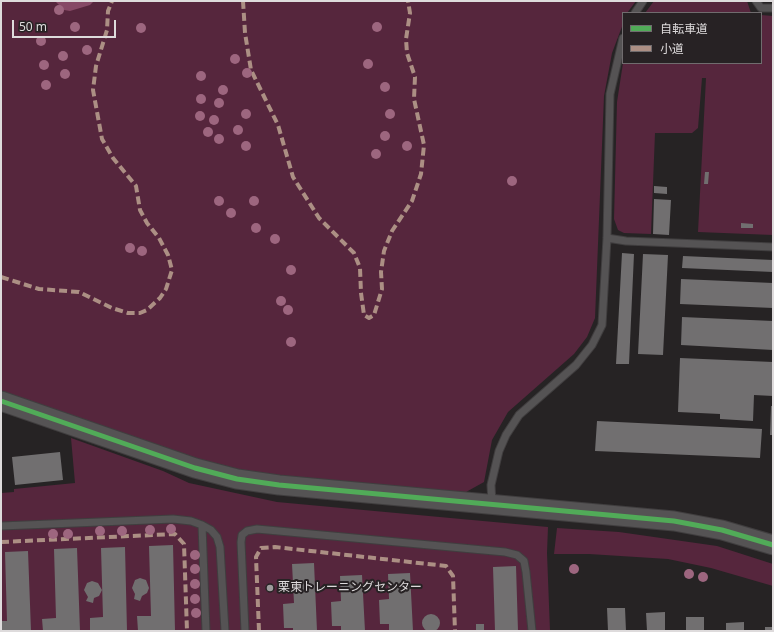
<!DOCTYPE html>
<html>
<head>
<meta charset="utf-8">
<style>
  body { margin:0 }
  #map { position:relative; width:774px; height:632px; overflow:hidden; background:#262324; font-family:"Noto Sans","Noto Sans JP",sans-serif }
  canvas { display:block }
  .frame { position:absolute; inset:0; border:2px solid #dedbdc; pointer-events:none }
  .legend { position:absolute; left:622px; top:12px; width:140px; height:52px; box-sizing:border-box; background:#272224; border:1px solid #706c6e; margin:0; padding:5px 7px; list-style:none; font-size:12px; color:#dedbdc }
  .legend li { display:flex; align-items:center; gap:8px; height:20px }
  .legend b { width:20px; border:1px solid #706c6e }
  .scale { position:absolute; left:12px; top:20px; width:104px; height:18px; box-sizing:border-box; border:2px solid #dedbdc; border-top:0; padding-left:5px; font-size:12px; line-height:14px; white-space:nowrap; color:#dedbdc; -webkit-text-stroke:3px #272224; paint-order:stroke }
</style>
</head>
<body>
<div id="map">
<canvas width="774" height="632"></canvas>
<div class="frame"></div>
<ul class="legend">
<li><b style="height:5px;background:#51ab58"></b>自転車道</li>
<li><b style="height:5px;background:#ac8f84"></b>小道</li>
</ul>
<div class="scale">50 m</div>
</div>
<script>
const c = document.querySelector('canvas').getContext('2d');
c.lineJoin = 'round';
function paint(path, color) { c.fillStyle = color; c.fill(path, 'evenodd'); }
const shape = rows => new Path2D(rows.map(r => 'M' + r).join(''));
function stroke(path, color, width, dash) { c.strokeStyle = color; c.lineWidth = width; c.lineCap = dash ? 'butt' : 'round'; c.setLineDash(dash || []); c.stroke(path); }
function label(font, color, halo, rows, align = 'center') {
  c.font = font + ' "Noto Sans","Noto Sans JP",sans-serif'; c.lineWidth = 4; c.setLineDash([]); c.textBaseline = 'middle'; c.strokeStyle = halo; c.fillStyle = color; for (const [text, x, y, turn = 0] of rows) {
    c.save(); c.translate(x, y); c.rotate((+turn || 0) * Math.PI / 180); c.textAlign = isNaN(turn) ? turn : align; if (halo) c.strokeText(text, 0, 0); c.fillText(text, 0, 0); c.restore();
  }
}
const green = shape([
  [1,1,636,1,627,13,623,13,623,24,612,53,604,96,595,318,587,337,574,354,508,412,492,440,484,482,466,492,380,487,284,477,238,469,172,452,1,392],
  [654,1,747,1,751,13,645,13],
  [761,15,773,16,773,235,698,232,706,78,702,78,698,128,692,133,655,133,651,234,624,233,618,230,614,219,617,102,623,63,761,63],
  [71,438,163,471,189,483,277,502,548,527,547,553,550,631,1,631,1,493,14,492,14,489,75,483],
  [557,528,619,532,717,546,773,564,773,586,711,568,668,559,589,554,554,554]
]);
const water = shape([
  [55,1,94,1,90,5,70,11,64,10]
]);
const building = shape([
  [705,172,709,172,708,184,704,184],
  [654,186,667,187,667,194,654,193],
  [654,199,671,200,669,235,653,234],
  [741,223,753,224,753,228,741,228],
  [622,253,634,254,629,364,616,364],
  [643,254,668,255,663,355,638,354],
  [683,256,773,260,773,272,682,268],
  [681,279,773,283,773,308,680,304],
  [682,317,773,321,773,350,681,345],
  [680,358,773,362,773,396,754,395,753,421,720,419,720,414,678,412],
  [771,406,773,406,773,435,770,435],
  [597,421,762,429,760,458,595,451],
  [60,452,63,480,15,485,12,457],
  [173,545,175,631,138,631,137,616,151,616,149,546],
  [125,547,127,631,90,631,90,618,103,617,101,548],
  [77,548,80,631,43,631,42,619,56,618,54,549],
  [28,551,31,631,1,631,1,621,7,621,5,552],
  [314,563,317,631,293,631,293,628,284,628,283,604,294,603,292,564],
  [516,566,518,631,495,631,493,567],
  [410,573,413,631,389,631,389,624,380,624,379,600,389,599,388,574],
  [362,575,365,631,341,631,341,626,332,626,331,602,341,601,340,576],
  [140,578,146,580,149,588,147,593,142,596,140,601,134,599,135,594,132,588,135,580],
  [92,581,98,583,102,590,99,596,94,598,93,603,86,601,88,597,84,590,87,583],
  [607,608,625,608,626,631,608,631],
  [665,612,665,631,647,631,646,613],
  '422 623a9 9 0 1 1 18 0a9 9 0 1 1-18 0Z',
  [686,617,704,617,704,631,686,631],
  [744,622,744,631,726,631,726,623],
  [476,624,484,624,484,631,476,631],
  [765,627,773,627,773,631,765,631]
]);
const lane = shape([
  [756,1,761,8,773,8],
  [635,13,643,1],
  [607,238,626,241,773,247],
  [492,503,491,485,499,451,506,435,519,415,576,365,592,345,602,325,607,238,610,94,623,38],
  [202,525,211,530,217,537,220,547,225,631],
  [1,526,173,519,191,521,202,525,206,631],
  [245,631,241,542,242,535,247,531,257,529,505,552,517,555,524,561,526,572,532,631]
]);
const secondary = shape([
  [1,401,195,468,237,479,279,485,674,521,722,530,773,545]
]);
const quiet = shape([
  [243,1,245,33,251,70,278,125,293,177,319,218,354,253,360,268,361,293,364,315,369,318,374,315,382,289,381,272,384,251,392,231,412,201,421,174,424,145,414,99,415,77,407,53,406,39,410,13,408,1],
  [1,277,39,289,79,292,112,308,128,313,140,313,147,310,160,298,166,289,172,270,168,255,159,238,147,223,140,210,136,186,113,158,102,139,93,90,96,66,107,30,108,11,112,1],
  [1,542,175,534,184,544,187,631],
  [259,631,256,557,261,548,275,547,446,566,453,576,455,631]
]);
const cycleway = shape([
  [1,401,195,468,237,479,279,485,674,521,722,530,773,545]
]);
const trees = [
  [59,10],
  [75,27],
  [377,27],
  [141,28],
  [41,41],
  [87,50],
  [63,56],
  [235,59],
  [368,64],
  [44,65],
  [247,73],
  [65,74],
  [201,76],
  [46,85],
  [385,87],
  [223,90],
  [201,99],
  [219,103],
  [246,114],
  [390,114],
  [200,116],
  [214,120],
  [238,130],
  [208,132],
  [385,136],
  [219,139],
  [246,146],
  [407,146],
  [376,154],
  [512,181],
  [219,201],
  [254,201],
  [231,213],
  [256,228],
  [275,239],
  [130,248],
  [142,251],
  [291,270],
  [281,301],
  [288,310],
  [291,342],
  [171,529],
  [150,530],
  [100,531],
  [122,531],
  [53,534],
  [68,534],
  [195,555],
  [195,569],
  [574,569],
  [689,574],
  [703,577],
  [195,584],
  [195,599],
  [196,613]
];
const markers = [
  [270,588,4,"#9e9b9c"]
];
const poiNames = [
  ["栗東トレーニングセンター",278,588]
];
paint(green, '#56263d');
paint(water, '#864966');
paint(building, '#716f70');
stroke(lane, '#403e3f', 9);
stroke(secondary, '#403e3f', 21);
stroke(lane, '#555354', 7);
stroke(secondary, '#555354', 19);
stroke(quiet, '#ac8f84', 4, [8, 4]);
stroke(cycleway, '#51ab58', 5);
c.fillStyle = '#9d667f';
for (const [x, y] of trees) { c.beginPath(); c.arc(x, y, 5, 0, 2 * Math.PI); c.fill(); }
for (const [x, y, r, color] of markers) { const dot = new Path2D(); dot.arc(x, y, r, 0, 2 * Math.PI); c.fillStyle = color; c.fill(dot); stroke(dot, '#272224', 1.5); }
label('12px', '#dedbdc', '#272224', poiNames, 'left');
</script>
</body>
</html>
